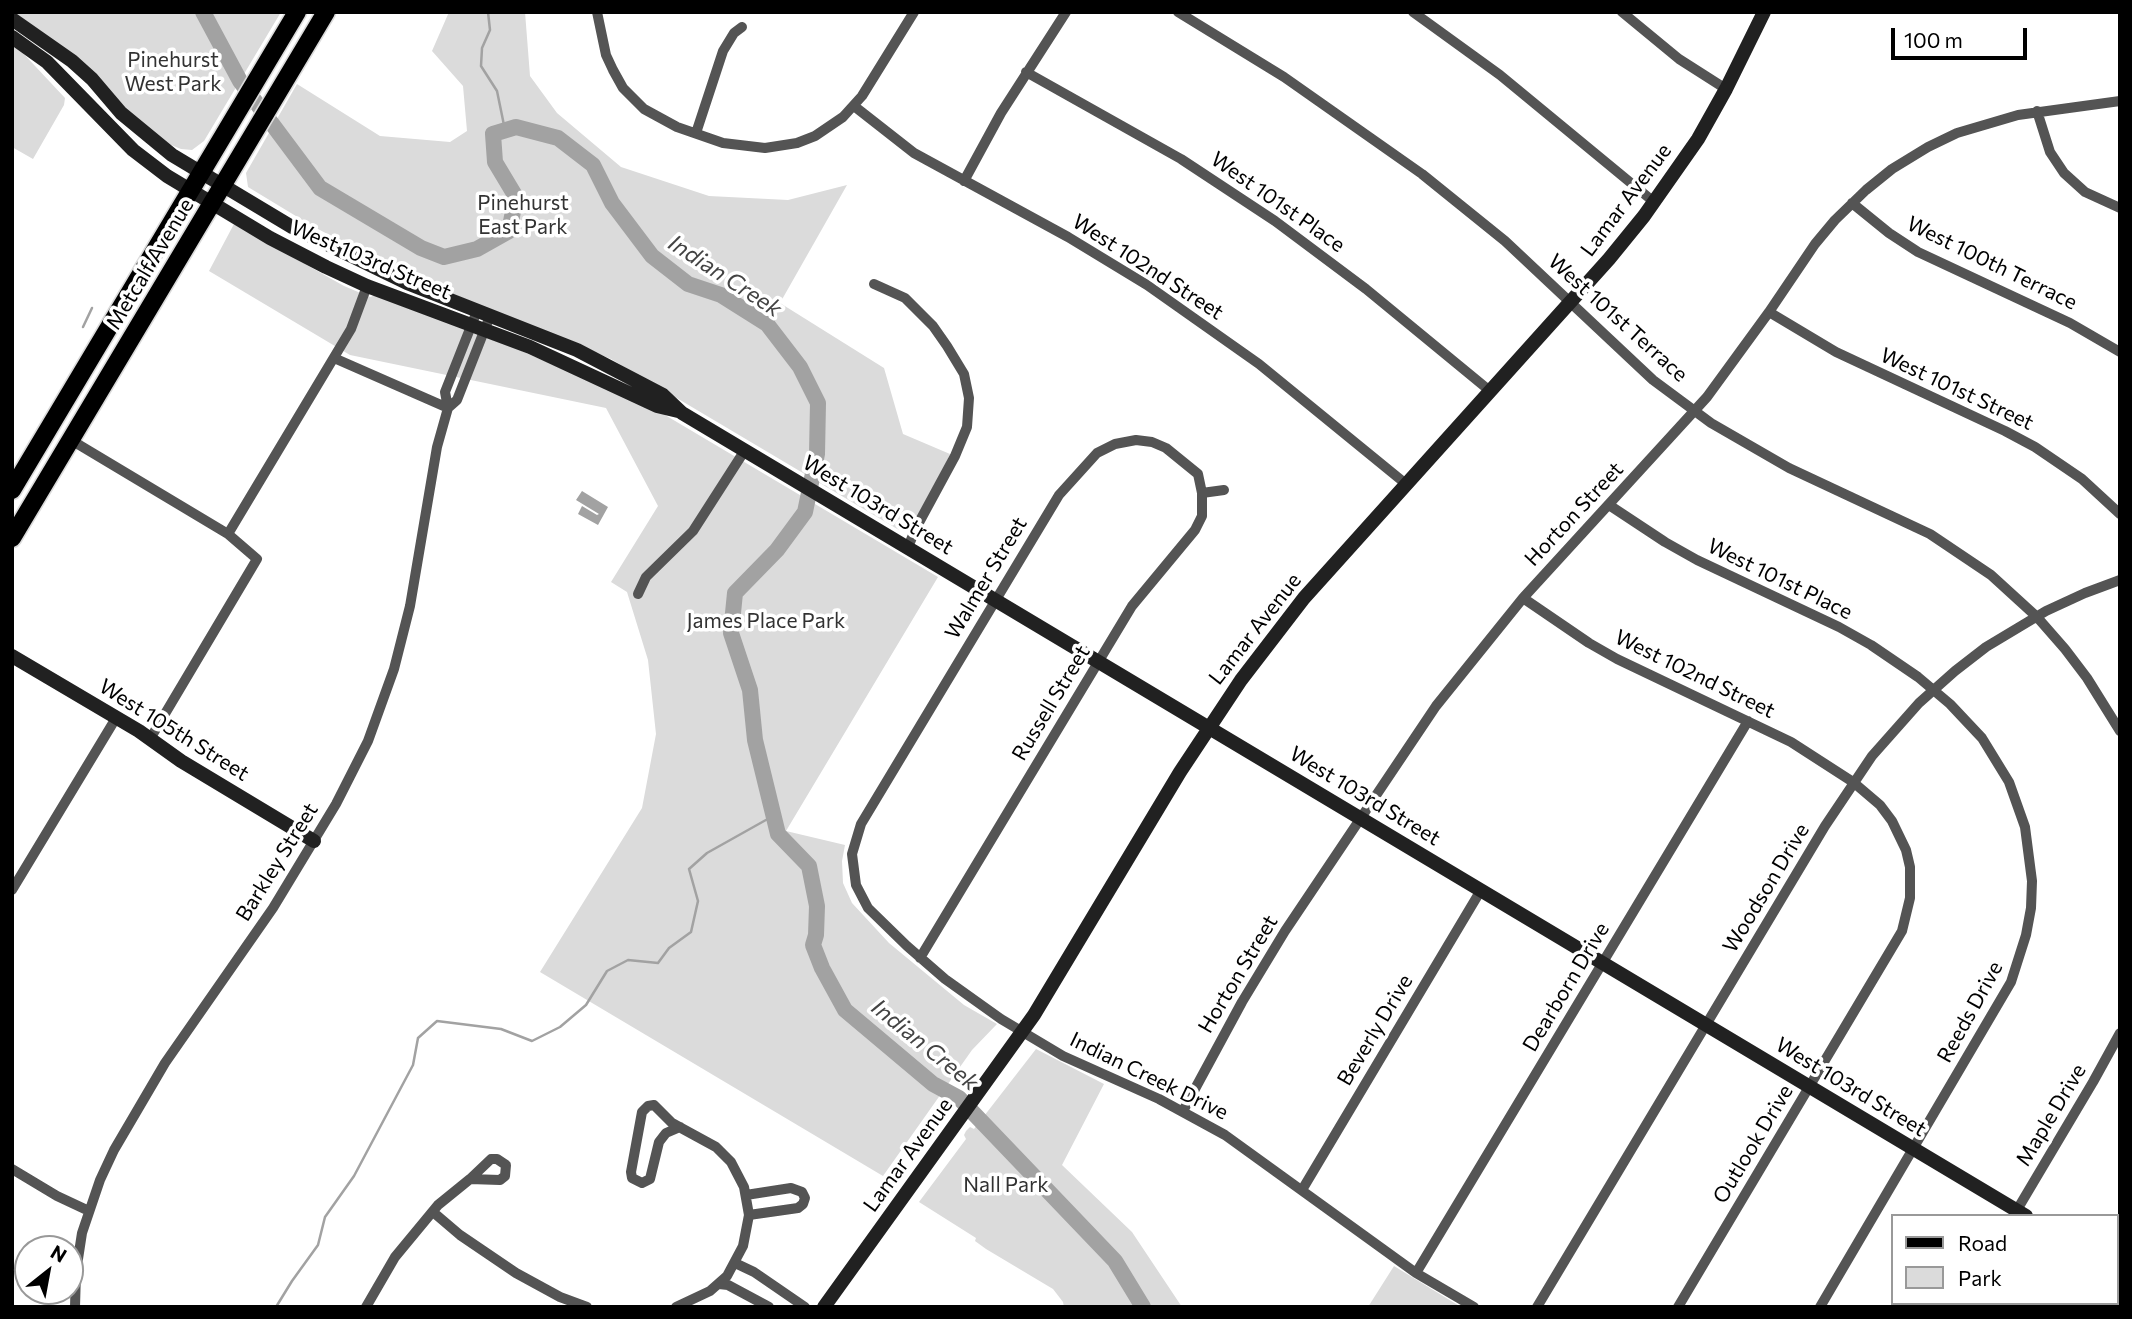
<!DOCTYPE html>
<html>
<head>
<meta charset="utf-8">
<style>
  body { margin:0 }
  #map { position:relative; width:2132px; height:1319px; overflow:hidden; background:#fff; font-family:Commissioner,sans-serif }
  canvas { display:block }
  .frame { position:absolute; inset:0; border:14px solid #000; pointer-events:none }
  .legend { position:absolute; left:1891px; top:1214px; width:228px; height:91px; box-sizing:border-box; background:#fff; border:2px solid #999; margin:0; padding:9px 12px; list-style:none; font-size:21px; color:#000 }
  .legend li { display:flex; align-items:center; gap:14px; height:35px }
  .legend b { width:35px; border:2px solid #999 }
  .north { position:absolute; left:14px; top:1235px; width:70px; height:70px; box-sizing:border-box; background:#fff; border:2px solid #999; border-radius:50%; rotate:31deg; font-size:19px; font-weight:700; line-height:28px; text-align:center; color:#000 }
  .north::after { content:''; display:block; margin:auto; width:24px; height:32px; background:#000; clip-path:polygon(50% 0,100% 100%,50% 72%,0 100%) }
  .scale { position:absolute; left:1891px; top:28px; width:136px; height:32px; box-sizing:border-box; border:4px solid #000; border-top:0; padding-left:9px; font-size:21px; line-height:24px; white-space:nowrap; color:#000; -webkit-text-stroke:5px #fff; paint-order:stroke }
</style>
</head>
<body>
<div id="map">
<canvas width="2132" height="1319"></canvas>
<div class="frame"></div>
<ul class="legend">
<li><b style="height:9px;background:#000"></b>Road</li>
<li><b style="height:19px;background:#dbdbdb"></b>Park</li>
</ul>
<div class="north">N</div>
<div class="scale">100 m</div>
</div>
<script>
const c = document.querySelector('canvas').getContext('2d');
c.lineJoin = 'round';
function paint(path, color) { c.fillStyle = color; c.fill(path, 'evenodd'); }
const shape = rows => new Path2D(rows.map(r => 'M' + r).join(''));
function stroke(path, color, width, dash) { c.strokeStyle = color; c.lineWidth = width; c.lineCap = dash ? 'butt' : 'round'; c.setLineDash(dash || []); c.stroke(path); }
function label(font, color, halo, rows, align = 'center') {
  c.font = font + ' Commissioner,sans-serif'; c.lineWidth = 7; c.setLineDash([]); c.textBaseline = 'middle'; c.strokeStyle = halo; c.fillStyle = color; for (const [text, x, y, turn = 0] of rows) {
    c.save(); c.translate(x, y); c.rotate((+turn || 0) * Math.PI / 180); c.textAlign = isNaN(turn) ? turn : align; if (halo) c.strokeText(text, 0, 0); c.fillText(text, 0, 0); c.restore();
  }
}
const green = shape([
  [14,12,281,12,204,141,192,150,181,149,166,143,134,118,78,58],
  [449,12,525,12,530,76,557,113,621,167,709,196,788,200,847,185,780,303,884,368,903,434,950,454,941,475,910,529,899,530,611,359,407,275,314,227,248,187,246,173,297,84,380,136,450,142,467,131,463,86,432,51],
  [12,45,21,51,65,98,64,105,33,159,12,147],
  [234,224,344,286,370,297,379,294,492,338,660,412,938,577,786,831,845,845,842,861,843,883,852,903,889,943,964,1005,997,1024,972,1050,883,1176,540,972,642,808,656,734,648,660,627,592,611,582,658,506,606,408,350,355,209,271],
  [1036,1049,1104,1084,1062,1165,1132,1232,1182,1307,1064,1307,1063,1302,1053,1289,986,1249,975,1241,976,1238,919,1202,966,1139,964,1135,966,1131,970,1127,974,1129],
  [1394,1266,1461,1307,1368,1307]
]);
const water = shape([
  [582,491,608,507,598,525,578,514,582,506,597,515,599,514,576,500]
]);
const stream = shape([
  [488,12,490,30,482,48,481,66,497,91,505,130],
  [83,327,92,308],
  [276,1307,292,1281,318,1245,325,1217,354,1176,413,1065,418,1038,437,1021,501,1029,532,1041,560,1027,586,1005,607,971,628,960,658,963,669,948,691,932,698,901,689,869,707,853,773,816]
]);
const river = shape([
  [203,12,240,81,320,188,421,248,444,257,477,249,509,231,516,197,495,162,493,134,516,127,558,138,593,165,612,203,652,256,688,284,721,295,767,324,800,367,818,403,817,454,805,512,777,550,735,593,731,633,750,690,755,740,778,834,809,866,817,906,816,935,813,945,822,968,845,1010,933,1084,959,1098,1115,1261,1143,1307]
]);
const street = shape([
  [597,12,606,55,613,70,623,88,644,109,677,127,723,143,765,148,797,143,815,136,843,117,862,96,914,12],
  [1178,12,1284,77,1422,174,1505,241,1653,380,1711,423,1789,468,1930,534,1991,575,2037,617,2065,649,2087,678,2120,731],
  [1413,12,1500,75,1654,202],
  [1622,12,1679,59,1726,89],
  [1026,72,1181,159,1275,221,1366,289,1490,391],
  [854,106,914,153,1068,237,1147,285,1259,364,1406,484],
  [2037,111,2050,152,2064,173,2085,192,2120,208],
  [696,133,723,51,734,33,742,27],
  [964,181,1001,113,1066,12],
  [1852,203,1889,233,1918,252,2070,323,2120,352],
  [874,284,905,298,933,326,947,346,964,374,969,398,967,427,955,456,916,528,908,547],
  [1769,312,1836,352,2005,431,2035,447,2082,479,2120,514],
  [334,358,448,408],
  [448,408,457,400,490,316],
  [71,440,228,534,257,559,150,739],
  [1202,493,1224,490],
  [1609,505,1665,542,1697,560,1839,627,1871,645,1918,677,1950,704,1982,738,2009,782,2025,827,2032,881,2031,908,2026,935,2011,982,1820,1307],
  [228,534,351,329,367,286],
  [638,594,646,577,693,531,745,450],
  [1523,598,1589,643,1617,659,1791,742,1853,782,1880,805,1892,821,1906,850,1910,867,1910,898,1902,931,1678,1307],
  [12,890,116,718],
  [920,958,1132,606,1195,530,1202,516,1202,493,1198,474,1166,448,1152,442,1136,440,1115,444,1097,453,1059,495,861,824,852,854,856,885,868,908,907,946,945,979,1001,1019,1063,1056,1159,1099,1225,1135,1416,1273,1474,1307],
  [1183,1111,1242,1002,1285,931,1436,706,1523,598,1707,397,1769,312,1815,244,1835,220,1866,190,1892,169,1928,147,1957,133,2018,115,2120,101],
  [12,1169,57,1196,89,1211],
  [1302,1190,1481,890],
  [746,1195,791,1188,802,1192,805,1198,803,1204,798,1208,749,1215],
  [433,1212,460,1235,516,1273,560,1297,587,1307],
  [2014,1215,2093,1082,2120,1033],
  [735,1263,754,1272,805,1307],
  [1416,1273,1748,721],
  [719,1284,728,1285,769,1307],
  [75,1307,76,1272,82,1233,100,1180,114,1150,165,1063,273,908,336,804,368,741,394,669,410,606,437,447,448,408,445,392,477,311],
  [366,1307,395,1257,438,1205,470,1179,500,1180,505,1176,506,1165,497,1159,491,1159,470,1179],
  [676,1307,710,1291,727,1276,743,1246,749,1215,744,1187,731,1162,716,1147,672,1123,654,1105,648,1106,642,1112,631,1172,632,1178,642,1183,650,1179,659,1142,666,1133,680,1127],
  [1537,1307,1825,826,1872,756,1919,703,1955,671,1986,647,2046,611,2085,593,2120,580],
  [1959,1307,1961,1303]
]);
const secondary = shape([
  [12,19,72,61,92,79,121,113,172,155,292,227,407,283,577,350,663,395,682,413,2026,1216],
  [12,37,47,62,133,150,167,176,270,238,326,267,367,286,530,347,657,406,678,411],
  [12,656,139,731,181,761,314,841],
  [2116,1283,2120,1277],
  [824,1307,1034,1015,1180,772,1241,680,1304,598,1609,259,1644,216,1698,139,1726,89,1764,12],
  [2102,1307,2104,1303]
]);
const primary = shape([
  [12,490,297,12],
  [12,538,326,12]
]);
const parkNames = [
  ["Pinehurst",173,60],
  ["West Park",173,84],
  ["Pinehurst",523,203],
  ["East Park",523,227],
  ["James Place Park",766,621],
  ["Nall Park",1006,1185]
];
const streetNames = [
  ["Lamar Avenue",1626,200,-53],
  ["West 101st Place",1278,202,35],
  ["West 103rd Street",371,260,23],
  ["West 100th Terrace",1992,263,26],
  ["Metcalf Avenue",150,264,-59],
  ["West 102nd Street",1148,267,33],
  ["West 101st Terrace",1618,318,42],
  ["West 101st Street",1957,389,25],
  ["West 103rd Street",878,505,31],
  ["Horton Street",1574,514,-47],
  ["Walmer Street",986,578,-59],
  ["West 101st Place",1780,579,26],
  ["Lamar Avenue",1255,629,-52],
  ["West 102nd Street",1695,674,26],
  ["Russell Street",1051,703,-59],
  ["West 105th Street",174,730,32],
  ["West 103rd Street",1365,796,31],
  ["Barkley Street",277,862,-58],
  ["Woodson Drive",1766,888,-59],
  ["Horton Street",1238,974,-59],
  ["Dearborn Drive",1566,987,-59],
  ["Reeds Drive",1970,1012,-61],
  ["Beverly Drive",1375,1030,-59],
  ["Indian Creek Drive",1149,1076,26],
  ["West 103rd Street",1851,1087,31],
  ["Maple Drive",2051,1115,-59],
  ["Outlook Drive",1753,1144,-59],
  ["Lamar Avenue",908,1155,-54]
];
const waterNames = [
  ["Indian Creek",725,276,33],
  ["Indian Creek",925,1045,39]
];
paint(green, '#dbdbdb');
paint(water, '#a2a2a2');
stroke(stream, '#a2a2a2', 2.5);
stroke(river, '#a2a2a2', 16);
stroke(primary, '#dbdbdb', 21);
stroke(street, '#545454', 10);
stroke(secondary, '#212121', 14);
stroke(primary, '#000', 18);
label('21px', '#323232', '#fff', parkNames);
label('21px', '#000', '#fff', streetNames);
label('italic 23px', '#434343', '#fff', waterNames);
</script>
</body>
</html>
